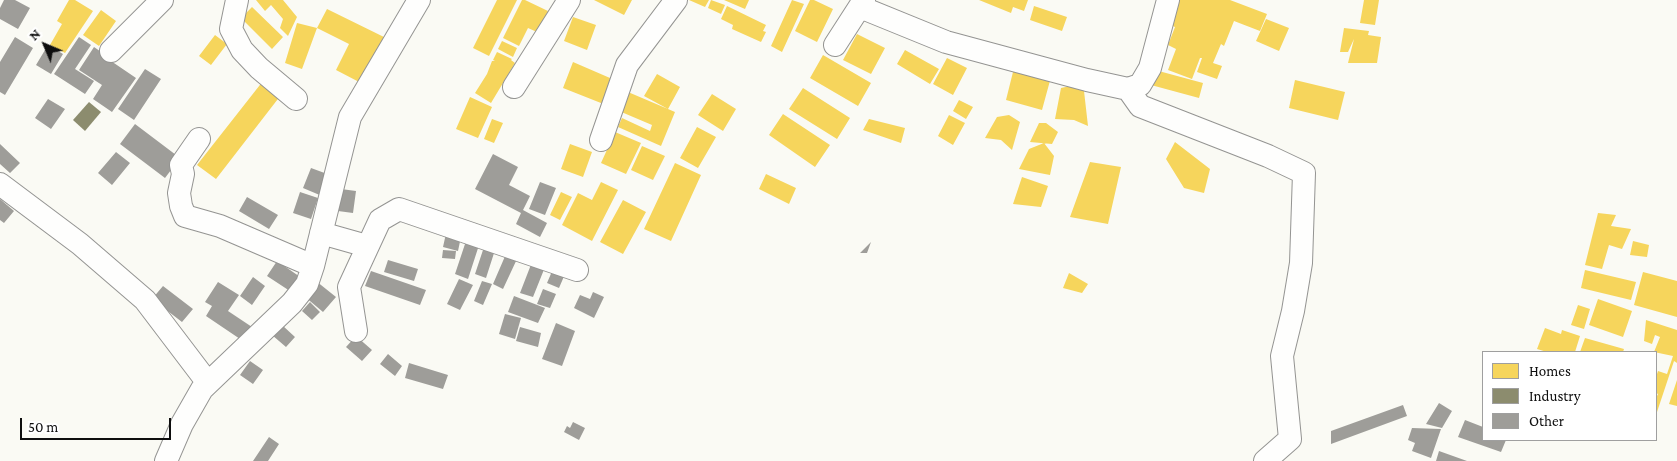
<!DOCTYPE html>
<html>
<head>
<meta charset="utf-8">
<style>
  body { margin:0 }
  #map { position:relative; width:1677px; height:461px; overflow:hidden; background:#fafaf4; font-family:"Crimson Pro",serif }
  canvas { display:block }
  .legend { position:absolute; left:1482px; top:351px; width:175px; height:90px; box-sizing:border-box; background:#fff; border:1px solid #9f9f9f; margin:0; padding:6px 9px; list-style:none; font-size:15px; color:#0e0e0e }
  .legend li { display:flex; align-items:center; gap:10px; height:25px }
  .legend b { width:25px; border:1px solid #9f9f9f }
  .north { position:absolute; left:20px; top:20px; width:50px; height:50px; -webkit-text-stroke:4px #fff; paint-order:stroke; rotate:315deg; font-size:14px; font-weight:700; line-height:20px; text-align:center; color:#0e0e0e }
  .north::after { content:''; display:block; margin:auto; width:18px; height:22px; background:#0e0e0e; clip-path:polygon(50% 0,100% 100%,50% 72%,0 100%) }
  .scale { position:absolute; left:20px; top:418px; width:151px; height:22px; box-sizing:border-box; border:2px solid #0e0e0e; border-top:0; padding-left:6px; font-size:15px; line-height:18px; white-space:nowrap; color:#0e0e0e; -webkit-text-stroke:4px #fff; paint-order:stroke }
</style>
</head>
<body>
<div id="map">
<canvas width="1677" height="461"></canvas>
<ul class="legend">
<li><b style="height:14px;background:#f6d55c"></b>Homes</li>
<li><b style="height:14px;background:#8c8c6e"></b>Industry</li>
<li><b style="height:14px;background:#9e9d99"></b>Other</li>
</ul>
<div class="north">N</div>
<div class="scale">50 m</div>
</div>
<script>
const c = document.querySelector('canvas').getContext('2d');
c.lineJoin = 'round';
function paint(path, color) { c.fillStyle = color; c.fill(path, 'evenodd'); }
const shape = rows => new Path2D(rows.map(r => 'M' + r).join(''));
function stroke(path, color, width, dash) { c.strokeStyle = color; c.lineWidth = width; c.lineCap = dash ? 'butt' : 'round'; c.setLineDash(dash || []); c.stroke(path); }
const homes = shape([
  [69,0,75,0,93,11,65,53,50,45,62,24,57,21],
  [256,0,283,0,297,17,288,36,280,28,283,19,271,5,265,11],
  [497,0,517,0,489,56,473,48],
  [522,0,525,0,548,11,537,32,528,28,519,46,503,38],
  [594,0,632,0,624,15],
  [689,0,709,0,705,7],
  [711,0,725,5,721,14,708,8],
  [724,0,749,0,745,9],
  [792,0,804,4,782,52,771,46],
  [810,0,814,0,833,9,817,42,795,31],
  [979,0,1028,0,1024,11,1013,7,1011,13],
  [1178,0,1230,0,1267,14,1260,31,1234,21,1224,46,1221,44,1213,63,1222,66,1217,79,1197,72,1202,58,1200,58,1192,79,1168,70,1176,49,1168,45,1175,27,1168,24],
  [1364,0,1379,0,1375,25,1360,23],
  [727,6,766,25,763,31,766,32,761,42,732,29,733,25,721,19],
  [1034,6,1067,17,1062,31,1030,20],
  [252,7,283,37,272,49,241,18],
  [327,9,386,38,361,83,336,70,349,44,317,28],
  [101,10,116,21,99,46,83,35],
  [573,17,596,25,587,50,564,41],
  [1266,19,1289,28,1279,51,1256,41],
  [297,23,317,28,302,69,285,63],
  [1344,28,1369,31,1368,35,1381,37,1377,63,1348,63,1354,39,1348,52,1340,52],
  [857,34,885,48,871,74,843,60],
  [215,35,227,44,211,65,199,56],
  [502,41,517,48,513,57,498,49],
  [905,50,939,69,930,84,897,64],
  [497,52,512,59,511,60,515,63,491,103,475,93,487,74,492,61,495,61,493,60],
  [823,55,871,83,858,106,810,78],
  [947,58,967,68,953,95,933,84],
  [573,62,610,78,606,105,563,88],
  [1014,68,1051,77,1042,110,1006,100],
  [1155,70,1203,83,1199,98,1151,85],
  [657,74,680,87,668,109,675,112,661,146,618,127,622,118,650,131,652,125,619,111,628,92,668,109,644,96],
  [1295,80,1345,92,1338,120,1289,108],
  [263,81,281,95,216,179,197,165],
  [1075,85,1084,91,1088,126,1074,120,1055,119,1061,88],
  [803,88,850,118,837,139,789,109],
  [712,94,736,109,723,131,698,115],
  [470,97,492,107,478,138,456,129],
  [959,100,973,107,966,119,953,111],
  [783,114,830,145,815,167,769,135],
  [949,115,965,123,953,145,938,136],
  [1009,115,1020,122,1012,150,1001,140,985,138,997,117],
  [492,119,503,123,494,143,484,139],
  [869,119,905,128,901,143,863,130],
  [1039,123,1046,123,1058,132,1052,144,1030,142],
  [697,127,716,137,698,168,680,158],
  [615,132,641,143,626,174,601,163],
  [1175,142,1210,169,1204,193,1184,188,1166,159],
  [1044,143,1054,156,1050,175,1019,169,1029,149],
  [570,144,592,152,583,177,561,169],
  [642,146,665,156,653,180,631,170],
  [1090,162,1121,167,1108,224,1070,217],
  [675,163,701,175,671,241,644,229],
  [766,174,796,188,789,204,759,189],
  [1022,177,1048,186,1041,207,1013,204],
  [601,182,618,190,592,241,562,225,578,193,592,200],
  [561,192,572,197,560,220,550,215],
  [623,200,646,212,623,254,600,242],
  [1598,213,1616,215,1611,226,1631,229,1622,249,1609,245,1602,269,1585,265],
  [1633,241,1649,245,1647,257,1630,255],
  [1585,270,1636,282,1631,300,1581,288],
  [1643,272,1677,281,1677,317,1634,305],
  [1069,273,1088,284,1082,293,1063,288],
  [1598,299,1632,311,1623,337,1589,325],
  [1578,305,1590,309,1584,329,1571,325],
  [1646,320,1677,330,1677,363,1674,361,1656,415,1656,398,1658,394,1656,393,1656,377,1658,371,1667,374,1673,356,1654,352,1660,337,1655,335,1652,344,1644,341],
  [1545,328,1561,334,1562,330,1580,336,1575,352,1547,352,1537,349],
  [1585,338,1624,349,1623,352,1580,352],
  [1677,380,1677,406,1669,404]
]);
const industry = shape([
  [89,102,101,112,85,131,73,120]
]);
const building = shape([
  [4,0,15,0,30,8,18,29,0,19,0,8],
  [15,37,33,48,5,95,0,92,0,62],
  [79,37,91,45,75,69,94,81,85,94,54,74],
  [48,45,63,54,51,74,36,65],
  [94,47,107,56,111,61,136,78,112,112,93,99,102,85,79,70],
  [145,69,161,79,134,120,118,109],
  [48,99,65,109,51,129,35,118],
  [135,124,180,158,165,178,120,144],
  [0,144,20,163,10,173,0,164],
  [116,152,130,163,112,185,98,173],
  [493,154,518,167,509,185,530,196,523,210,547,223,540,237,516,224,521,213,475,189],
  [311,168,330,175,322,196,303,188],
  [540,182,556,188,545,215,529,209],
  [341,189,356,191,353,213,338,211],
  [300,192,318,198,311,219,293,213],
  [247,197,278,215,269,229,239,211],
  [0,199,14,211,4,223,0,220],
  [447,229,462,232,458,251,443,247],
  [467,238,480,242,468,279,455,274],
  [871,242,867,253,860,253],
  [484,247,495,250,486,278,475,274],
  [443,250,456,251,455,259,442,258],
  [506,254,517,259,503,289,493,284],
  [388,260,418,269,414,281,384,272],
  [277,261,306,281,296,295,267,276],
  [532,262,545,267,533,297,520,293],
  [553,269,565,274,559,288,547,283],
  [371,271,426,290,420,305,365,286],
  [253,277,265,286,252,305,240,296],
  [459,279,473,285,460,310,447,304],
  [316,281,336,297,323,312,304,296],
  [482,281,492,284,483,305,474,301],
  [218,282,239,295,228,311,252,327,243,341,206,316,212,306,205,302],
  [163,286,193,309,182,322,152,299],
  [543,289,556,294,550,308,537,304],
  [593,292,604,297,594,318,574,308,580,295,590,299],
  [514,296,545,308,538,323,508,312],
  [310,302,320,312,312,320,302,311],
  [505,314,521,318,515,339,499,334],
  [556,323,575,331,562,366,542,359],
  [282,325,295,337,286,347,272,335],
  [520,327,541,333,538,347,516,341],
  [356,336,372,350,362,361,346,347],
  [388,354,402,366,395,376,380,364],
  [250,361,263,370,253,384,240,375],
  [409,363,448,375,443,389,405,378],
  [1439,403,1452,411,1442,428,1426,424],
  [1403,405,1407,416,1331,444,1331,431],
  [1465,420,1483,427,1483,440,1506,440,1501,452,1458,437],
  [573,422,585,428,579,440,564,432,567,426,570,428],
  [1412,428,1441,429,1431,458,1412,451,1415,443,1408,440],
  [269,437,279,444,268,461,253,461],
  [1439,451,1467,461,1436,461]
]);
const street = shape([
  [237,0,231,29,242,50,259,68,296,99],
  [860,7,946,42,1087,80,1128,89,1140,85,1150,68,1168,0],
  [835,45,864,0],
  [111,51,162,0],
  [514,87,569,0],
  [1128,89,1140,106,1268,156,1304,173,1301,263,1293,311,1282,356,1290,439,1265,461],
  [199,139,181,165,183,174,179,193,181,206,185,216,220,226,313,266],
  [601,140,627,65,676,0],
  [0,184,80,244,145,300,208,383],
  [321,233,367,246],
  [356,331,349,287,380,220,399,209,577,270],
  [166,461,182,424,202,389,292,303,307,284,313,266,350,117,419,0]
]);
paint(homes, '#f6d55c');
paint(industry, '#8c8c6e');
paint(building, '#9e9d99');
stroke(street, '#949492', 24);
stroke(street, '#fefefd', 22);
</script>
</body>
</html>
